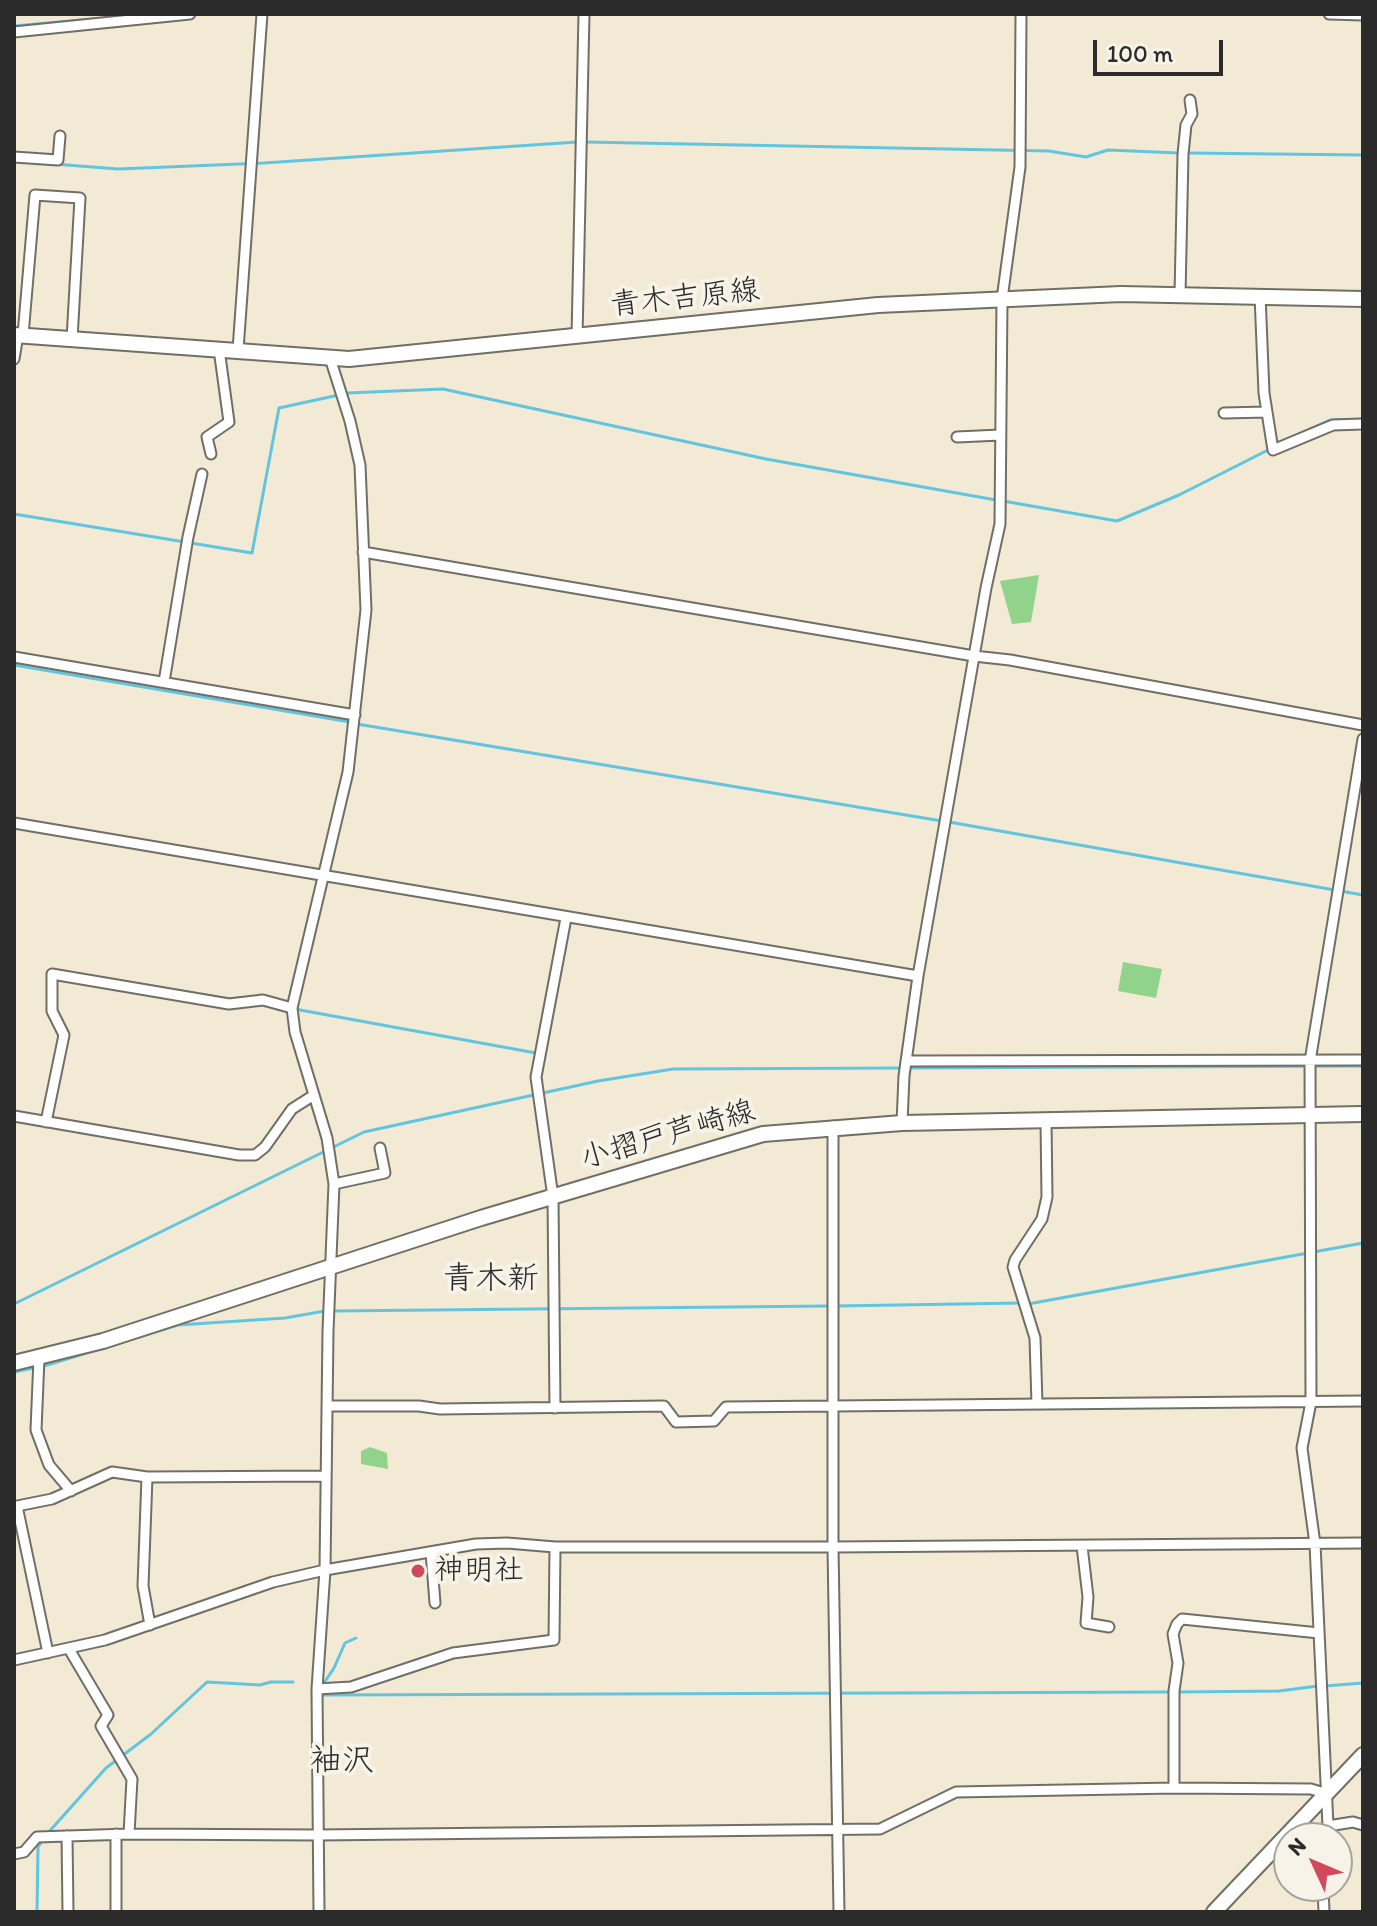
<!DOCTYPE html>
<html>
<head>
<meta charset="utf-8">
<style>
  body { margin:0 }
  #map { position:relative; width:1377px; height:1926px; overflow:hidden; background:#f2ead5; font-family:Itim,sans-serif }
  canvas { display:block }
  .frame { position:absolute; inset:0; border:16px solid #2b2b2b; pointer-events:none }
  .north { position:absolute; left:1273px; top:1822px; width:80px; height:80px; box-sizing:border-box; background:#f7f3e8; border:2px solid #a5a39c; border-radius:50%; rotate:314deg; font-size:22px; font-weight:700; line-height:32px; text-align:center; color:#2b2b2b }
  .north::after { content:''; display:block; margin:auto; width:28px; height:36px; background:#d1495b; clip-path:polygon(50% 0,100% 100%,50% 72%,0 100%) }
  .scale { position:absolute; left:1093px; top:40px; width:130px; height:36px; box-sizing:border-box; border:4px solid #2b2b2b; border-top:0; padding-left:10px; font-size:24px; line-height:28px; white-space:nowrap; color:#2b2b2b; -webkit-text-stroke:6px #f7f3e8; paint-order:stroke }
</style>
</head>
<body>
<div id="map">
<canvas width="1377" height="1926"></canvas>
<div class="frame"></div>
<div class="north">N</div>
<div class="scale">100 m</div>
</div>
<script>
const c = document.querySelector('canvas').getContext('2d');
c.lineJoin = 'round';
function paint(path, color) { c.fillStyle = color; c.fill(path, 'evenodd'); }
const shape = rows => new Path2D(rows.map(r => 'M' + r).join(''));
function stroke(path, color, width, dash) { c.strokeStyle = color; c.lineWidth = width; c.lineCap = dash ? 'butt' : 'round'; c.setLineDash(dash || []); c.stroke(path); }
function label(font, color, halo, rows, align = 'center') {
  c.font = font + ' Itim,"Klee One",sans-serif'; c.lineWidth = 8; c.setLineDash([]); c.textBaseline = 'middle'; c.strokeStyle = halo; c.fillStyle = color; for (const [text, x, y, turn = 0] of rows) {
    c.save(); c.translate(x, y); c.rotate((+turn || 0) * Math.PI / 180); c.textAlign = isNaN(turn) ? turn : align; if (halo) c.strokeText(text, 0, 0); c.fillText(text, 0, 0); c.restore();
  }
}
const green = shape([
  [1039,575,1031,622,1012,624,1000,581],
  [1123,962,1162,969,1156,998,1118,991],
  [370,1447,387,1453,388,1469,361,1464,361,1451]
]);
const stream = shape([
  [14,26,127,16],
  [585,142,1049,151,1086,157,1108,150,1179,153],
  [1187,153,1363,155],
  [54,164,118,169,264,163,577,142],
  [1294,436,1330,420,1363,419],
  [1003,501,1117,521,1179,495,1270,449],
  [14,514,252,553,279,408,348,393,443,389,766,459,996,500],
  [14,665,350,722],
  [357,724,942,821],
  [949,822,1363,895],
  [97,977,230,999,259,996],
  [283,1001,300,1010,536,1053],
  [14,1304,364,1132,598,1081,673,1069,1363,1066],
  [1028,1304,1363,1243],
  [836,1306,1021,1303],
  [333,1311,829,1306],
  [14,1372,44,1366,178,1325,285,1318,325,1311],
  [324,1683,334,1668,345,1643,356,1638],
  [1325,1686,1363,1683],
  [1177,1692,1279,1691,1318,1686],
  [322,1695,1170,1692],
  [47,1834,106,1768,151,1734,207,1682,260,1685,271,1682,293,1682],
  [37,1912,38,1847,43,1840]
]);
const street = shape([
  [1329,14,1363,15],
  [14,32,190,14],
  [14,157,58,160,60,136],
  [1180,295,1183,154,1186,125,1192,114,1190,100],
  [1260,295,1264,393,1273,450,1333,425,1363,424],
  [23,335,35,195,80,198,72,339],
  [577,337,584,14],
  [238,350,262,14],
  [14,359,18,335],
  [1224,413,1267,412],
  [957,437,1000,435],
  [211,454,207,437,229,422,219,349],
  [363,552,974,656,1010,660,1363,725],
  [14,657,355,715],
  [164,682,188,537,202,474],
  [14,823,918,976],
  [906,1061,1363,1060],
  [14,1116,239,1155,255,1155,265,1147,292,1109,314,1095],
  [46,1122,64,1035,52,1011,52,974,229,1004,263,1000,292,1008],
  [902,1123,904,1076,918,976,986,588,1000,524,1002,299,1020,167,1021,14],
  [833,1126,833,1547,839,1912],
  [334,1184,385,1173,380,1148],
  [39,1358,36,1430,49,1465,71,1491],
  [1037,1404,1035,1338,1013,1267,1015,1260,1042,1219,1047,1197,1046,1121],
  [327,1406,419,1406,440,1409,664,1406,676,1422,714,1421,726,1407,1363,1401],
  [555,1408,553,1197,536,1077,566,918],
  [147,1477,326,1476],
  [1082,1546,1088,1597,1086,1623,1109,1627],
  [431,1552,435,1603],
  [69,1649,108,1715,101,1726,132,1779,129,1834],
  [48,1653,17,1506,52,1499,112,1472,147,1477,143,1586,150,1625],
  [14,1660,105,1640,273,1582,325,1570,476,1544,507,1543,555,1547,833,1547,1363,1543],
  [317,1689,351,1687,453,1653,554,1640,555,1547],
  [1174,1788,1174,1691,1178,1663,1173,1634,1177,1624,1182,1619,1319,1633],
  [1328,1826,1353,1822,1363,1825],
  [67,1836,68,1912],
  [1326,1838,1328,1826,1315,1544,1302,1448,1311,1402,1310,1061,1363,739],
  [14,1854,24,1852,37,1837,129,1834,318,1835,880,1829,956,1792,1174,1788,1311,1789,1324,1793],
  [1323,1886,1324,1912],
  [116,1912,116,1834],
  [319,1912,317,1689,325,1570,328,1331,334,1184,327,1138,295,1032,292,1008,348,772,366,610,360,465,350,421,330,358]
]);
const secondary = shape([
  [14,335,349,359,878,305,1121,294,1363,299],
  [14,1363,103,1341,481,1218,763,1134,902,1123,1363,1114],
  [1214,1912,1363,1755]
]);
const markers = [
  [418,1571,8,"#d1495b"]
];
const streetNames = [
  ["青木吉原線",685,299,-6],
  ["小摺戸芦崎線",668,1136,-16]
];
const poiNames = [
  ["神明社",434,1571]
];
const neighbourhoodNames = [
  ["青木新",491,1280],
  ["袖沢",342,1762]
];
paint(green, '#91d38b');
stroke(stream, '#61c5df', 3);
stroke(street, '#716e66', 13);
stroke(secondary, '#716e66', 18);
stroke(street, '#fff', 9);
stroke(secondary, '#fff', 14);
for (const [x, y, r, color] of markers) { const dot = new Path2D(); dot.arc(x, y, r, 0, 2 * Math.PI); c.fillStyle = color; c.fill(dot); stroke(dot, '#f7f3e8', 3); }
label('30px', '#2b2b2b', '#f7f3e8', streetNames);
label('30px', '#2b2b2b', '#f7f3e8', poiNames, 'left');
label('32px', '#2b2b2b', '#f7f3e8', neighbourhoodNames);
</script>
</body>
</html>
